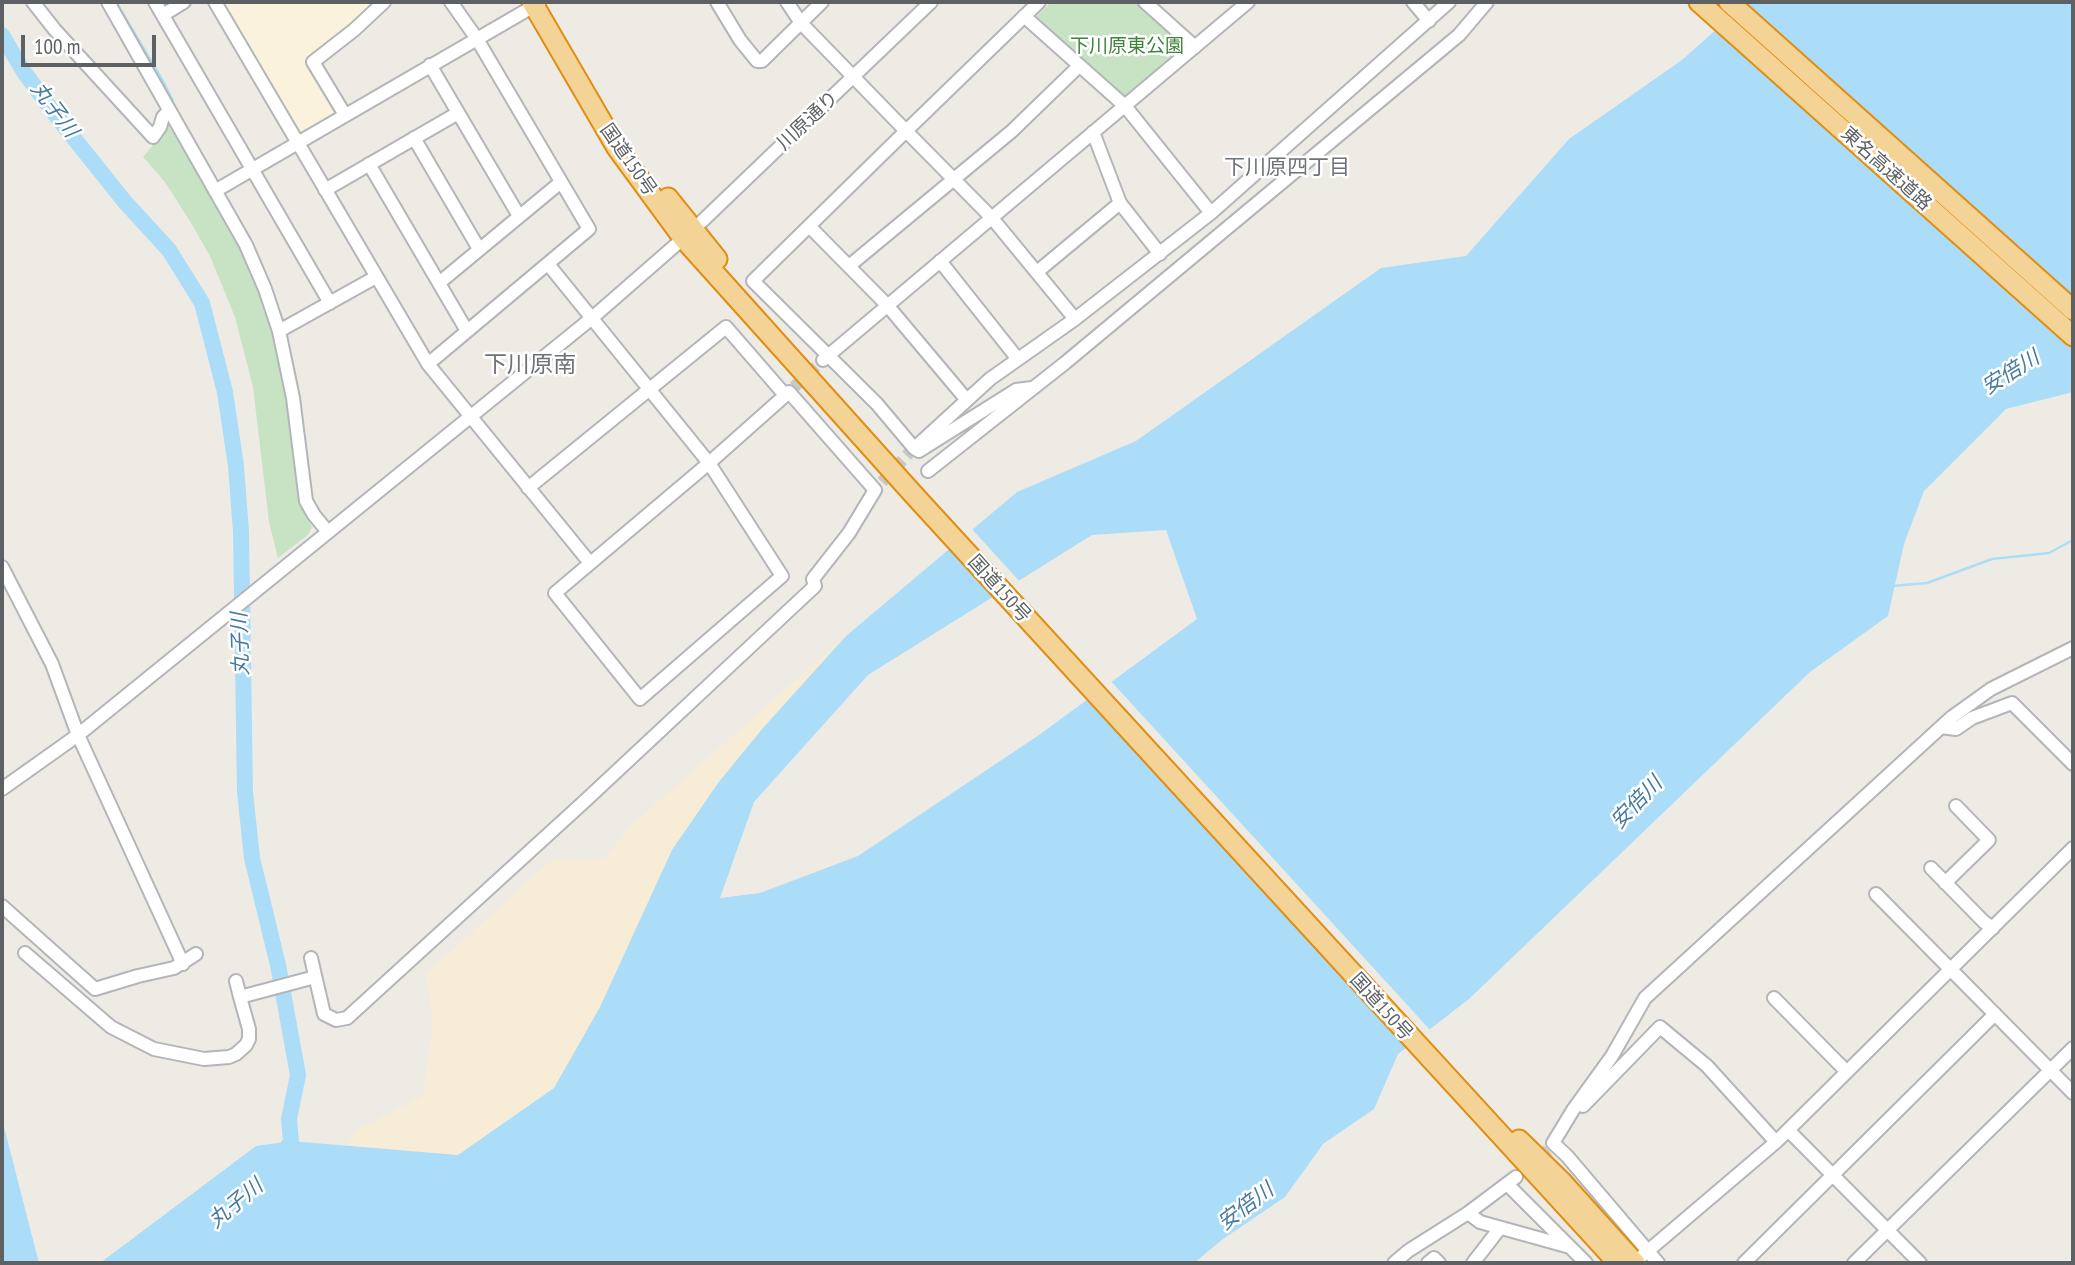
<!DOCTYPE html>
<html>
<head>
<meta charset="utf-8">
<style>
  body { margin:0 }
  #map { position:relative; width:2075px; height:1265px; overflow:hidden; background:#eeebe5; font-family:"PT Sans Narrow",sans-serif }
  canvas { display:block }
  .frame { position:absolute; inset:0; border:4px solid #5d6164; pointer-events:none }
  .scale { position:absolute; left:21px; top:35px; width:135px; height:32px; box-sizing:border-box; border:4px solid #5d6164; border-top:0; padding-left:9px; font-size:21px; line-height:24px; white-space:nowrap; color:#5d6164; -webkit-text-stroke:5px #fff; paint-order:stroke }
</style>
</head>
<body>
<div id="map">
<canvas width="2075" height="1265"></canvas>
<div class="frame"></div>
<div class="scale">100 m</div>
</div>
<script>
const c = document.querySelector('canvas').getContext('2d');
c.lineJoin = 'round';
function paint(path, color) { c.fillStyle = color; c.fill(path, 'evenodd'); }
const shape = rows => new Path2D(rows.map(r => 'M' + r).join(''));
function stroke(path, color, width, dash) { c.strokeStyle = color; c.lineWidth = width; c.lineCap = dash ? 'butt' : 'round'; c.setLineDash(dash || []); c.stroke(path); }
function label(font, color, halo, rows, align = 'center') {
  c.font = font + ' "PT Sans Narrow","Noto Sans JP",sans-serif'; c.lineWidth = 5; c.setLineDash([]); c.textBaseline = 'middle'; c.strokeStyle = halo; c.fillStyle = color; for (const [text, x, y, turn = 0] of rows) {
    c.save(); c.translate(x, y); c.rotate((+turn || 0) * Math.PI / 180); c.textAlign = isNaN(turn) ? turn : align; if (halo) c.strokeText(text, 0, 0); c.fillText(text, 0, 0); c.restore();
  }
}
const commercial = shape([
  [220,2,380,2,345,32,307,60,340,114,298,139]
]);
const green = shape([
  [1051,2,1137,2,1188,48,1123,99,1035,18],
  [169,126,233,232,262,294,272,325,290,415,300,504,312,527,308,535,278,558,269,522,253,387,235,317,210,256,191,223,165,182,143,157]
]);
const sand = shape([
  [846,636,763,728,718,783,672,850,600,1007,554,1088,458,1155,348,1146,356,1131,423,1096,433,1023,426,974,552,860,604,859,632,825]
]);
const water = shape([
  [1747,2,2073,2,2073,392,2006,409,1924,491,1904,544,1888,616,1810,672,1469,999,1398,1054,1374,1109,1323,1144,1285,1197,1223,1239,1194,1263,100,1263,256,1146,291,1141,458,1155,554,1088,600,1007,672,850,718,783,763,728,846,636,1017,492,1136,441,1381,268,1466,256,1569,139,1682,60],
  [1166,530,1197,619,1039,735,858,856,760,893,720,898,754,802,868,675,1092,535],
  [2,1125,4,1127,39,1263,2,1263]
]);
const pier = shape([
  [970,527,1022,584,997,599,948,546],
  [1109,679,1432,1032,1410,1050,1086,696]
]);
const stream = shape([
  [116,2,163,81,173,101],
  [1892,586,1927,583,1992,559,2049,553,2073,540]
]);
const river = shape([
  [2,35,24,72,57,117,125,202,169,250,202,303,225,392,236,466,241,532,245,792,252,858,278,965,298,1075,289,1119,291,1141,280,1160]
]);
const minorTunnel = shape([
  [794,387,823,360],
  [882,482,911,451],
  [1516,1177,1548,1150]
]);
const minor = shape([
  [33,2,55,30,153,137,160,127,163,117,169,111],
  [108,2,246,245,265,289,279,331,293,398,306,501,314,515,328,532],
  [155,2,330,303],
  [215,2,428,364,590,563],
  [717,2,740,40,757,61,762,61,822,2],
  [787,2,801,23,906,131,753,281,877,404,914,448,919,451,1016,390,1032,388],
  [1039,2,906,131,992,218,1075,319],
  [1145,2,1195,47],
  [1413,2,1429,21],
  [163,15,184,2],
  [1024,16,1125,106,1211,213],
  [430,65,519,216],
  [345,115,313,62,354,30,384,2],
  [1093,132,1120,203,1160,254],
  [414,138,479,249],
  [369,164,467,331],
  [325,190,458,113],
  [215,191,539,3],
  [809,226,887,305,966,399],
  [940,261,1017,358],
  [849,266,1012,131,1079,66],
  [1037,272,1120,203],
  [439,283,561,182],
  [279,331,376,277],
  [823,360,1248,2],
  [428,364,589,229,477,39,451,2],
  [918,445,990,379,1075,319,1211,213,1449,2],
  [928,471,1065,363,1459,35,1487,2],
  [528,488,726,327,785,395],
  [2,567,52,664,78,735,183,964],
  [1941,727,1956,729,1972,718,2012,703,2073,764],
  [2,789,78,735,592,318,694,229,931,2],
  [1931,868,1984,922,1993,928],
  [1945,883,1989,840,1956,806],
  [1876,894,2073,1093],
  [2,906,95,989,138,976,174,968,196,954],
  [25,953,111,1027,154,1049,204,1059,229,1057,236,1054,246,1045,249,1039,249,1029,240,997,315,977],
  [311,958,324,1014,336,1020,347,1018,586,800,815,586,813,579,849,533,875,490,789,392,709,463,555,593,640,699,782,576,709,463,548,264],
  [236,981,240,997],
  [1774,998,1847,1072],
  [1583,1106,1660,1027,1707,1066,1776,1142],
  [1788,1130,1920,1263],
  [1507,1184,1586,1263],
  [1468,1213,1480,1222,1570,1247],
  [1642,1256,1776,1142,2073,848],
  [1394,1263,1408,1251,1468,1213,1516,1177],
  [1428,1263,1434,1258,1439,1263],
  [1473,1263,1500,1228],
  [1658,1263,1567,1156,1553,1143,1573,1110,1612,1056,1645,998,1952,717,1991,689,2073,648],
  [1744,1263,1995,1014],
  [1854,1263,2073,1048]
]);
const highway = shape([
  [532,2,617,148,683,238,913,494,1618,1263],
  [1699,2,2073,336],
  [1729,2,2073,310],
  [668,198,717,259],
  [1519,1140,1562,1182,1635,1263]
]);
const parkNames = [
  ["下川原東公園",1127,47]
];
const streetNames = [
  ["川原通り",808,121,-43],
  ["国道150号",628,160,55],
  ["東名高速道路",1886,169,42],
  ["国道150号",999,589,48],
  ["国道150号",1381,1007,48]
];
const waterNames = [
  ["丸子川",54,110,53],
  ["安倍川",2011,373,-32],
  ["丸子川",241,644,-92],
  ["安倍川",1637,803,-46],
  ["丸子川",236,1204,-40],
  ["安倍川",1246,1207,-37]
];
const neighbourhoodNames = [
  ["下川原四丁目",1287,168]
];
const quarterNames = [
  ["下川原南",530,365]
];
paint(commercial, '#fbf2dd');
paint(green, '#c7e3c4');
paint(sand, '#f7edd7');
paint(water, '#acddf8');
paint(pier, '#eeebe5');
stroke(stream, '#acddf8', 2.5);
stroke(river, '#acddf8', 16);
stroke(minorTunnel, '#cac8c5', 12, [12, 6]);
stroke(minor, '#b3b6b9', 16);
stroke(highway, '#e08e13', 23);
stroke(minor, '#fff', 12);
stroke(highway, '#f4d496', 19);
label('19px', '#40833d', '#fff', parkNames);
label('19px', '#5d6164', '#fff', streetNames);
label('italic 21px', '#477aa1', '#fff', waterNames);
label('21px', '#6e7376', '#fff', neighbourhoodNames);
label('23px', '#6e7376', '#fff', quarterNames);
</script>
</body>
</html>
